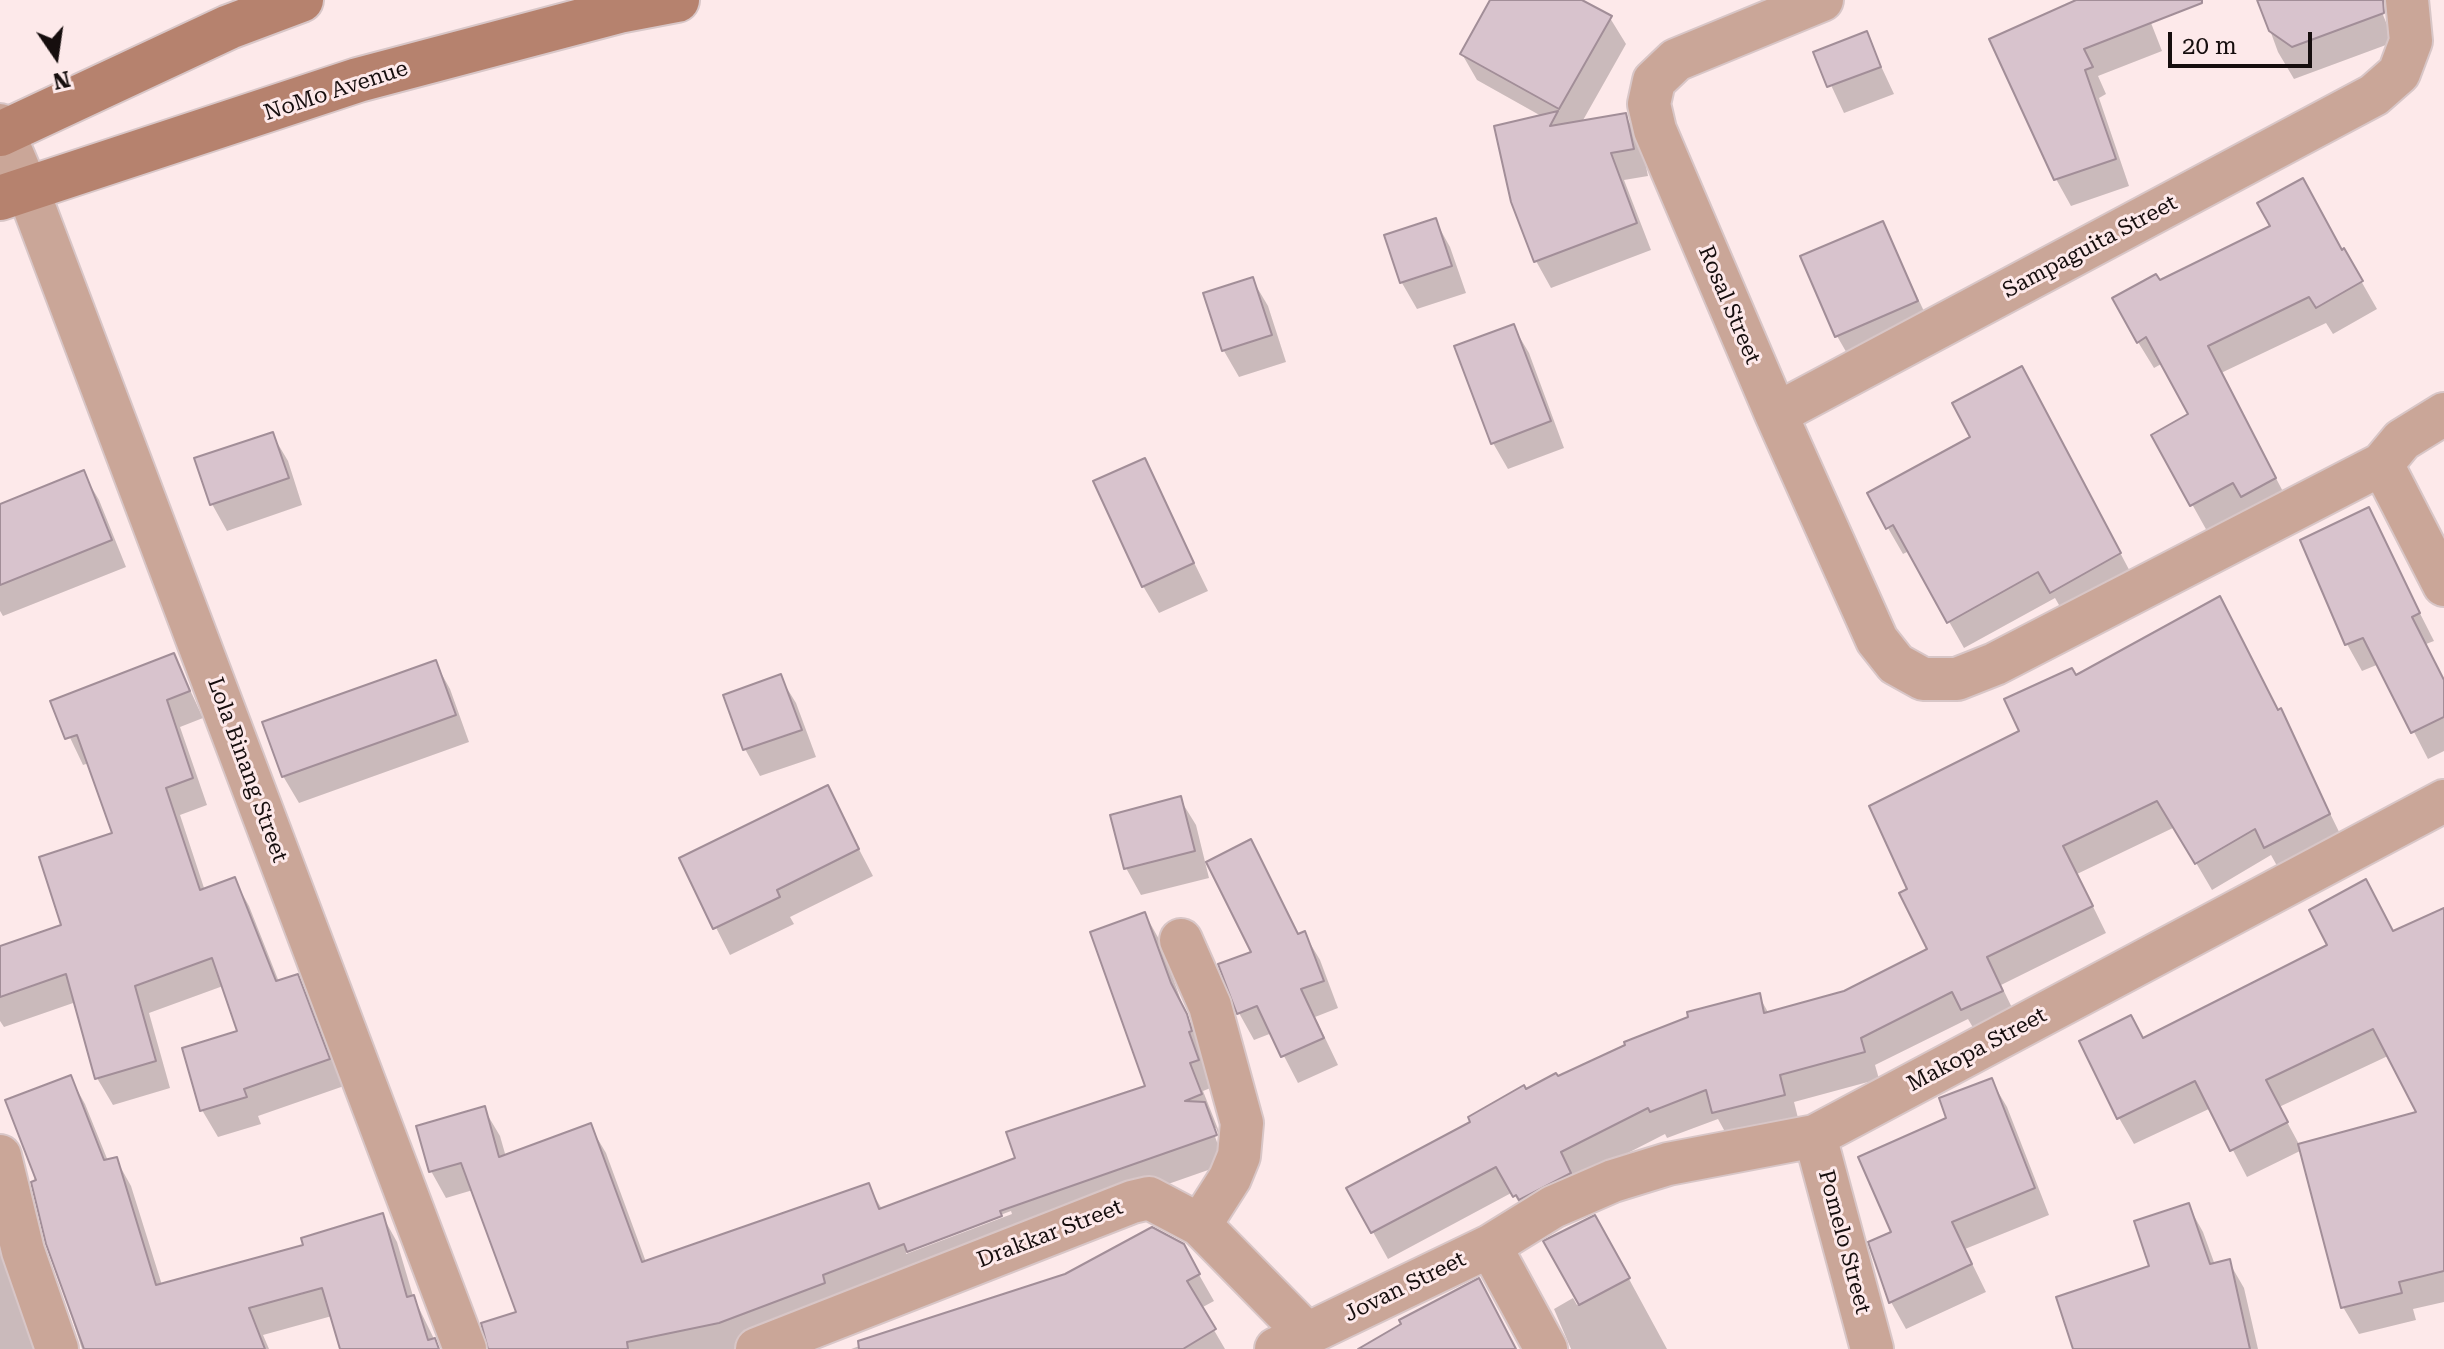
<!DOCTYPE html>
<html>
<head>
<meta charset="utf-8">
<style>
  body { margin:0 }
  #map { position:relative; width:2444px; height:1349px; overflow:hidden; background:#fde9ea; font-family:"Roboto Serif",serif }
  canvas { display:block }
  .north { position:absolute; left:16px; top:16px; width:80px; height:80px; -webkit-text-stroke:6px #fde9ea; paint-order:stroke; rotate:167deg; font-size:22px; font-weight:700; line-height:32px; text-align:center; color:#160e0e }
  .north::after { content:''; display:block; margin:auto; width:28px; height:36px; background:#160e0e; clip-path:polygon(50% 0,100% 100%,50% 72%,0 100%) }
  .scale { position:absolute; left:2168px; top:32px; width:144px; height:36px; box-sizing:border-box; border:4px solid #160e0e; border-top:0; padding-left:10px; font-size:24px; line-height:28px; white-space:nowrap; color:#160e0e; -webkit-text-stroke:6px #fde9ea; paint-order:stroke }
</style>
</head>
<body>
<div id="map">
<canvas width="2444" height="1349"></canvas>
<div class="north">N</div>
<div class="scale">20 m</div>
</div>
<script>
const c = document.querySelector('canvas').getContext('2d');
c.lineJoin = 'round';
function paint(path, color) { c.fillStyle = color; c.fill(path, 'evenodd'); }
const shape = rows => new Path2D(rows.map(r => 'M' + r).join(''));
function stroke(path, color, width, dash) { c.strokeStyle = color; c.lineWidth = width; c.lineCap = dash ? 'butt' : 'round'; c.setLineDash(dash || []); c.stroke(path); }
function label(font, color, halo, rows, align = 'center') {
  c.font = font + ' "Roboto Serif",serif'; c.lineWidth = 6; c.setLineDash([]); c.textBaseline = 'middle'; c.strokeStyle = halo; c.fillStyle = color; for (const [text, x, y, turn = 0] of rows) {
    c.save(); c.translate(x, y); c.rotate((+turn || 0) * Math.PI / 180); c.textAlign = isNaN(turn) ? turn : align; if (halo) c.strokeText(text, 0, 0); c.fillText(text, 0, 0); c.restore();
  }
}
const shadow = shape([
  [1492,0,1578,0,1610,18,1626,44,1582,122,1625,115,1641,142,1648,176,1624,180,1651,250,1551,288,1536,261,1513,202,1543,117,1477,80,1462,54],
  [2076,0,2142,0,2162,51,2098,76,2106,94,2099,98,2129,186,2071,206,2056,179],
  [2259,0,2377,0,2394,42,2294,79,2278,52],
  [1866,34,1894,94,1844,113,1816,53],
  [1435,220,1450,247,1466,293,1417,309,1402,283,1387,236],
  [1882,223,1932,328,1852,362,1837,336],
  [2344,251,2377,309,2333,334,2326,323,2221,373,2290,505,2258,523,2250,508,2207,531,2154,436,2191,415,2163,363,2154,368,2138,342,2159,282],
  [1252,279,1268,306,1286,362,1239,377,1224,351,1205,295],
  [1513,326,1529,353,1564,448,1508,469,1493,443],
  [2037,395,2135,581,2067,619,2055,598,1964,648,1909,551,1903,554,1888,528,1973,438],
  [272,434,288,461,302,505,227,531,212,504],
  [1144,460,1208,591,1159,613,1143,586],
  [83,473,99,500,126,567,3,616,0,611,0,506],
  [2370,515,2434,641,2426,644,2444,681,2444,751,2428,759,2379,664,2362,671,2347,644,2303,541],
  [174,655,203,718,180,727,207,805,180,815,205,891,234,879,249,906,279,982,297,976,312,1003,344,1086,258,1116,261,1124,218,1137,202,1110,184,1049,240,1033,223,986,149,1013,170,1088,113,1105,97,1078,76,1002,4,1027,0,1021,0,948,64,926,115,835,89,763,83,765,53,702],
  [435,662,450,689,469,742,299,803,283,776],
  [780,677,796,703,816,757,760,776,745,749,726,696],
  [2075,677,2280,711,2344,842,2281,873,2271,855,2212,890,2175,827,2077,874,2106,933,2001,985,2017,1018,1978,1036,1968,1019,1875,1065,1879,1079,1794,1102,1799,1122,1729,1139,1718,1119,1667,1138,1665,1134,1575,1180,1530,1223,1513,1192,1388,1259,1349,1189,1525,1091,1557,1078,1759,996,1769,1014,1844,993,1930,950,1910,890,2022,732],
  [827,788,873,876,790,917,794,924,730,955,681,859],
  [1180,799,1196,825,1209,878,1141,895,1126,868],
  [1251,842,1299,935,1304,933,1320,960,1338,1008,1315,1017,1338,1065,1298,1083,1272,1033,1254,1040,1239,1013,1253,953],
  [2444,910,2444,1037,2390,1055,2279,1107,2300,1146,2419,1113,2444,1062,2444,1302,2413,1309,2416,1320,2359,1334,2343,1307,2302,1150,2247,1177,2211,1108,2134,1144,2119,1118,2143,1040],
  [1145,914,1160,941,1185,1012,1202,1043,1206,1058,1202,1059,1213,1087,1203,1091,1231,1162,1014,1238,735,1349,489,1349,518,1313,473,1190,446,1198,431,1171,484,1109,500,1136,506,1157,590,1126,606,1153,646,1262,868,1186,882,1209,1017,1159,1148,1087],
  [1212,1128,1216,1128,1222,1144,1218,1145],
  [1011,1211,1012,1214,906,1254,906,1250],
  [70,1077,85,1104,108,1161,116,1159,131,1186,162,1285,305,1246,382,1215,397,1242,413,1296,439,1349,342,1349,332,1316,263,1335,269,1349,82,1349,48,1244,31,1163],
  [1991,1080,2007,1107,2049,1215,1965,1249,1986,1292,1906,1329,1891,1302,1871,1243,1893,1233,1949,1119],
  [2188,1205,2203,1232,2215,1265,2229,1262,2244,1288,2258,1349,2075,1349,2152,1268],
  [0,1227,36,1349,0,1349],
  [1610,1244,1667,1349,1571,1349,1554,1309,1573,1298,1577,1305,1581,1303],
  [1182,1245,1214,1301,1201,1308,1225,1349,851,1349,1066,1276]
]);
const building = shape([
  [1490,0,1582,0,1612,16,1559,109,1460,54,1490,0],
  [2076,0,2202,0,2202,3,2084,49,2093,67,2085,70,2116,159,2054,180,1989,39,2076,0],
  [2257,0,2383,0,2384,13,2292,47,2269,31,2257,0],
  [1867,31,1881,67,1827,87,1813,52,1867,31],
  [1558,111,1550,126,1626,113,1634,149,1611,153,1637,223,1534,262,1511,202,1494,126,1558,111],
  [2303,178,2342,250,2344,248,2363,281,2316,308,2309,297,2208,346,2276,478,2241,497,2233,483,2190,506,2151,435,2188,414,2146,337,2137,343,2112,298,2156,274,2160,280,2270,226,2257,203,2303,178],
  [1436,218,1452,266,1400,283,1384,235,1436,218],
  [1883,221,1918,301,1835,337,1800,256,1883,221],
  [1253,277,1272,335,1222,351,1203,293,1253,277],
  [1514,324,1551,421,1491,444,1454,346,1514,324],
  [2022,366,2121,553,2050,593,2038,572,1947,623,1893,525,1886,529,1867,493,1970,437,1952,403,2022,366],
  [273,432,289,478,210,505,194,458,273,432],
  [1145,458,1194,563,1142,587,1093,481,1145,458],
  [84,470,112,540,0,585,0,504,84,470],
  [2369,507,2420,613,2412,617,2444,680,2444,717,2411,733,2363,638,2345,645,2300,540,2369,507],
  [2220,596,2278,710,2281,708,2330,814,2264,848,2255,829,2195,864,2157,801,2063,846,2093,906,1987,957,2003,991,1961,1010,1952,992,1861,1038,1865,1052,1780,1075,1785,1095,1712,1113,1706,1090,1650,1112,1648,1108,1561,1152,1571,1173,1519,1200,1516,1195,1513,1197,1496,1167,1371,1233,1346,1188,1470,1122,1468,1117,1524,1085,1526,1089,1556,1073,1558,1076,1625,1045,1624,1042,1688,1017,1687,1012,1760,993,1764,1013,1844,991,1927,949,1899,893,1907,889,1869,806,2019,731,2004,699,2072,668,2076,675,2220,596],
  [174,653,190,691,167,700,193,778,166,788,200,890,235,877,276,981,298,974,330,1059,244,1089,247,1097,200,1111,182,1048,237,1031,212,958,135,986,156,1061,95,1079,66,974,0,997,0,946,61,925,39,857,112,833,77,735,65,739,50,701,174,653],
  [436,660,456,715,282,777,262,722,436,660],
  [781,674,802,730,743,750,723,695,781,674],
  [828,785,859,849,777,890,780,897,713,929,679,858,828,785],
  [1181,796,1195,851,1124,869,1110,815,1181,796],
  [1251,839,1298,934,1305,931,1324,981,1301,989,1324,1038,1281,1057,1257,1006,1237,1014,1218,964,1251,952,1206,862,1251,839],
  [2366,879,2393,931,2444,908,2444,1271,2399,1282,2402,1293,2341,1308,2298,1144,2416,1112,2373,1029,2266,1080,2288,1122,2230,1151,2195,1081,2117,1119,2079,1041,2131,1015,2143,1038,2327,945,2309,910,2366,879],
  [1145,912,1171,983,1187,1014,1192,1031,1189,1032,1199,1060,1190,1063,1202,1094,1185,1101,1205,1102,1217,1135,1000,1211,1002,1216,907,1252,904,1244,823,1275,825,1283,719,1323,627,1342,628,1349,488,1349,481,1323,516,1312,461,1163,429,1172,416,1126,485,1106,499,1157,591,1123,642,1262,869,1183,879,1209,1015,1158,1006,1132,1145,1086,1090,932,1145,912],
  [71,1075,104,1160,117,1157,156,1285,303,1245,301,1238,383,1213,407,1297,414,1295,428,1340,435,1338,439,1349,340,1349,322,1288,249,1308,265,1349,84,1349,46,1244,31,1182,36,1180,5,1100,71,1075],
  [1992,1078,2035,1188,1952,1222,1972,1264,1889,1303,1868,1242,1891,1232,1858,1157,1946,1118,1939,1098,1992,1078],
  [2189,1203,2210,1264,2230,1259,2250,1349,2073,1349,2056,1297,2149,1266,2134,1221,2189,1203],
  [1595,1215,1630,1278,1579,1305,1543,1241,1595,1215],
  [1152,1227,1184,1244,1200,1274,1187,1281,1216,1329,1183,1349,859,1349,858,1341,1065,1274,1152,1227],
  [1479,1278,1516,1349,1358,1349,1401,1324,1399,1320,1479,1278]
]);
const street = shape([
  [1822,0,1676,60,1654,81,1649,104,1655,130,1776,414,1877,640,1896,664,1923,679,1957,679,1995,664,2382,464,2402,440,2444,414],
  [0,125,28,191,465,1349],
  [1776,414,2374,95,2399,73,2411,41,2407,0],
  [2382,464,2444,585],
  [1181,940,1210,1006,1242,1123,1239,1156,1230,1178,1200,1225],
  [1815,1136,1872,1349],
  [0,1156,23,1251,57,1349],
  [1490,1246,1546,1349],
  [757,1349,1132,1202,1149,1198,1200,1225,1307,1334],
  [1276,1349,1490,1246,1553,1207,1613,1181,1668,1164,1815,1136,2444,801]
]);
const secondary = shape([
  [0,134,229,27,301,0],
  [0,198,358,80,619,11,677,0]
]);
const streetNames = [
  ["NoMo Avenue",336,91,-18],
  ["Sampaguita Street",2090,247,-28],
  ["Rosal Street",1729,305,67],
  ["Lola Binang Street",247,770,70],
  ["Makopa Street",1977,1050,-28],
  ["Drakkar Street",1050,1234,-21],
  ["Pomelo Street",1844,1242,75],
  ["Jovan Street",1405,1287,-26]
];
paint(shadow, '#0003');
paint(building, '#d8c3cd');
stroke(building, '#a28e98', 2);
stroke(street, '#d8c6c7', 46);
stroke(secondary, '#d8c6c7', 48);
stroke(street, '#caa698', 42);
stroke(secondary, '#b6826e', 44);
label('22px', '#160e0e', '#fde9ea', streetNames);
</script>
</body>
</html>
